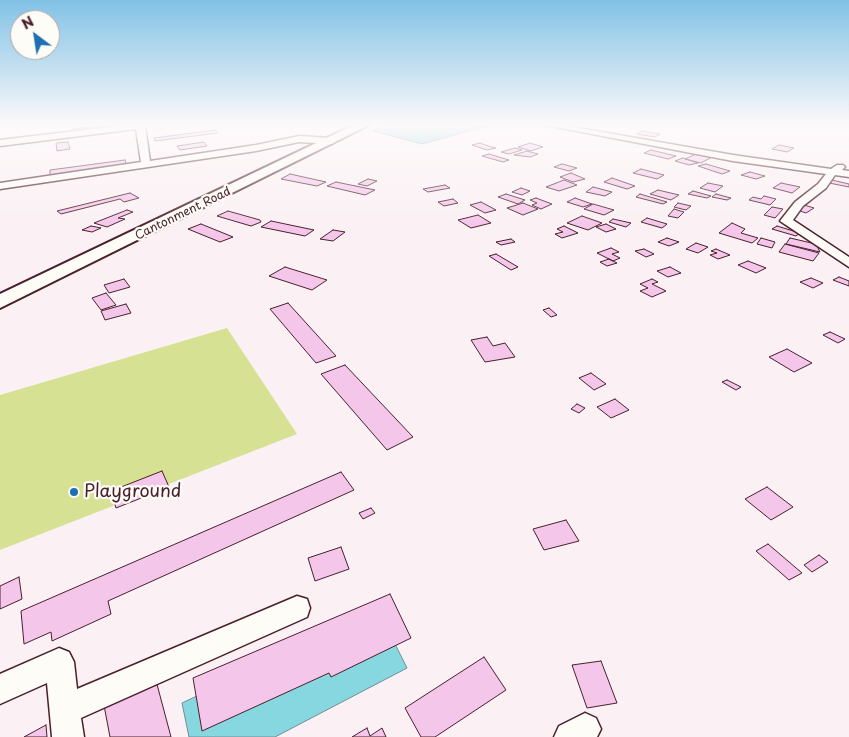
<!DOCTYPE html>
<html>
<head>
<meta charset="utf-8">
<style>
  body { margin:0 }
  #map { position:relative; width:849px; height:737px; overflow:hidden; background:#fbf1f4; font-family:"Playpen Sans",sans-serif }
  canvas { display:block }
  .north { position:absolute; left:10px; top:10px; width:50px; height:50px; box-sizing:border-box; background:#fdfcf7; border:1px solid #b5a4a5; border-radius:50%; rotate:329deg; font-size:14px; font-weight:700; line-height:20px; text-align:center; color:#4a1f2b }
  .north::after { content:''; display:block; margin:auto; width:18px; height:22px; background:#1f6fb2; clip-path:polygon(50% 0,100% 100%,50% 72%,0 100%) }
</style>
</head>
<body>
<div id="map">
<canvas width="849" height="737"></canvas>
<div class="north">N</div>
</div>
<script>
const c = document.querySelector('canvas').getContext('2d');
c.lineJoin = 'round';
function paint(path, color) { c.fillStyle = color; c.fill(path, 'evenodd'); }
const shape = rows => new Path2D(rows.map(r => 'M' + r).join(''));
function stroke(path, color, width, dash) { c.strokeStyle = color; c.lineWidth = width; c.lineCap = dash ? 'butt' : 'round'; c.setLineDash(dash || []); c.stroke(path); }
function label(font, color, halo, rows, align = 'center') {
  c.font = font + ' "Playpen Sans",sans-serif'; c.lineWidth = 4.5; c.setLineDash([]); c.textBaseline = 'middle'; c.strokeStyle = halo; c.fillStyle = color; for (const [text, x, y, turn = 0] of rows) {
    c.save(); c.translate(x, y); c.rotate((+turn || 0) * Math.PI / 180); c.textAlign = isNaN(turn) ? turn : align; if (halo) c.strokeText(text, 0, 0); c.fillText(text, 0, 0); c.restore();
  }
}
const green = shape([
  [151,124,210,124,211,125,153,131],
  [227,328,297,434,0,550,0,395]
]);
const water = shape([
  [385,124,494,124,422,144,373,131,385,124],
  [378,610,407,668,275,737,189,737,182,703,378,610]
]);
const building = shape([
  [119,124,137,124,72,132,72,129,119,124],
  [215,130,218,133,155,141,154,138,215,130],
  [642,131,660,134,655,137,637,134,642,131],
  [68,142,70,149,57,151,56,143,68,142],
  [204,142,207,146,180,150,177,146,204,142],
  [480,143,488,146,496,148,487,150,472,145,480,143],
  [530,143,543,147,531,151,518,147,530,143],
  [779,145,794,148,787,152,772,149,779,145],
  [515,148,522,150,509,154,501,152,515,148],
  [651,150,676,156,668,159,644,153,651,150],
  [527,151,538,154,530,157,514,155,527,151],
  [698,153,714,156,701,163,685,159,698,153],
  [489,154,509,160,503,162,482,156,489,154],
  [683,158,698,163,689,165,675,161,683,158],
  [125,160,126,164,50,175,50,170,125,160],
  [562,164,577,168,569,171,554,167,562,164],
  [706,164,730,171,722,174,698,166,706,164],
  [641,169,664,175,657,179,633,173,641,169],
  [750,172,765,176,756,179,741,175,750,172],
  [571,173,585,179,573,182,560,177,571,173],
  [290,174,326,182,317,186,281,179,290,174],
  [612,178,635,186,627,189,604,182,612,178],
  [368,179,377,181,367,186,358,184,368,179],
  [564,180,577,185,559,191,546,187,564,180],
  [832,180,849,184,849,187,829,183,832,180],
  [336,182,375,190,365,195,327,186,336,182],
  [708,183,723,186,715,192,700,188,708,183],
  [781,183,800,187,792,193,773,188,781,183],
  [445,185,450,188,428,192,423,189,445,185],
  [593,187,612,192,605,196,586,192,593,187],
  [521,188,530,191,522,195,512,192,521,188],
  [658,190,679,195,671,200,650,194,658,190],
  [693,191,711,196,707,198,688,194,693,191],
  [130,193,139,198,124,202,120,199,61,214,57,211,130,193],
  [506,194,525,200,518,204,498,197,506,194],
  [640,194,667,202,663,204,636,197,640,194],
  [716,194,731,198,727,200,712,197,716,194],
  [764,196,776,199,770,205,749,200,753,197,761,199,764,196],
  [536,198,552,204,541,209,532,205,537,203,530,200,536,198],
  [575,198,592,204,583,207,567,202,575,198],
  [453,199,458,203,444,206,438,202,453,199],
  [481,202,496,210,485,213,470,205,481,202],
  [523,203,538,209,523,215,507,208,523,203],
  [678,203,691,206,686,210,674,207,678,203],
  [593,204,614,210,604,215,584,209,593,204],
  [801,204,814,208,806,213,794,209,801,204],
  [772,207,783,209,775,218,764,215,772,207],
  [674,209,684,212,678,218,668,216,674,209],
  [127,210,133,212,118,218,125,219,107,227,94,223,127,210],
  [228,211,260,220,261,222,251,226,217,216,228,211],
  [478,215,491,223,471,228,458,220,478,215],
  [582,216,602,223,588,230,567,223,582,216],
  [647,218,667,224,662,228,641,222,647,218],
  [613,219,631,223,626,227,609,222,613,219],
  [271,221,314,230,305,236,261,227,271,221],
  [732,223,745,229,741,233,758,238,752,243,719,233,732,223],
  [201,224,233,237,220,242,188,229,201,224],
  [606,224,616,229,606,232,596,227,606,224],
  [91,226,101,228,92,232,82,230,91,226],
  [564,226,578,233,562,238,555,234,563,232,557,229,564,226],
  [777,226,800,233,796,236,772,229,777,226],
  [333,230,345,232,333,241,320,239,333,230],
  [667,238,679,242,669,246,658,242,667,238],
  [761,238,775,242,772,248,757,244,761,238],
  [790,238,816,244,820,252,786,244,790,238],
  [511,239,515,242,501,245,496,242,511,239],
  [696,243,708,247,698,253,686,249,696,243],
  [785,244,819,253,813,261,779,252,785,244],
  [611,248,619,252,612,254,620,258,613,261,597,253,611,248],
  [644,249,654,254,646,257,635,251,644,249],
  [716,249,730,255,718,259,710,255,717,253,711,251,716,249],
  [496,254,518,267,511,270,489,256,496,254],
  [609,259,617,263,607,266,600,262,609,259],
  [748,261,766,268,756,273,738,265,748,261],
  [285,267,327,280,312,290,269,276,285,267],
  [670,267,681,273,668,277,657,271,670,267],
  [839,277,849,281,849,286,833,280,839,277],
  [811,278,823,283,813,288,800,282,811,278],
  [124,279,130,287,109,293,104,285,124,279],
  [652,279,658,282,652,284,666,291,652,297,640,291,648,288,640,284,652,279],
  [106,293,116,305,101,310,92,298,106,293],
  [288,303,336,356,316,363,270,309,288,303],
  [126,304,131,313,105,320,101,311,126,304],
  [549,308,557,315,551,317,543,310,549,308],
  [830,332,845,339,838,343,823,335,830,332],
  [487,337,493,346,505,343,515,357,485,362,471,340,487,337],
  [787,349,812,363,794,372,769,357,787,349],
  [345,365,413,437,387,450,321,374,345,365],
  [591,373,606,384,594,390,579,378,591,373],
  [727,380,741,387,736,390,722,382,727,380],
  [615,399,629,410,611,418,597,407,615,399],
  [577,404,585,408,579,413,571,409,577,404],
  [162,471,169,487,116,508,111,491,162,471],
  [341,472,354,490,108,601,111,614,52,641,51,632,24,644,21,611,341,472],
  [767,487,793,507,771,520,745,499,767,487],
  [371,508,375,513,363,519,359,513,371,508],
  [566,520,579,541,544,550,533,529,566,520],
  [768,544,802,573,789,580,756,551,768,544],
  [341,547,349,569,315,581,308,558,341,547],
  [819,555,828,562,812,572,804,565,819,555],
  [19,577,22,599,0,609,0,586,19,577],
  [390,594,411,638,331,677,329,673,202,731,193,678,390,594],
  [484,657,506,690,435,737,421,737,405,708,484,657],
  [601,661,617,703,587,708,572,665,601,661],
  [154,673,171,737,110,737,103,700,154,673],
  [46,725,47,737,24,737,46,725],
  [367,728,370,736,382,728,386,737,352,737,367,728]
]);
const street = shape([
  [135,124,145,126,150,161,256,145,299,136,332,138,336,141,332,144,299,142,256,151,0,189,0,183,141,162,136,129,0,146,0,140,135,124],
  [540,124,556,124,733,155,831,169,837,165,843,165,845,167,842,170,849,171,849,177,835,175,826,188,803,206,793,220,849,257,849,267,780,221,795,202,818,184,826,174,733,161,540,124],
  [297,596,307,599,310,608,307,617,81,718,84,737,52,737,47,683,0,704,0,674,59,648,69,652,74,662,77,689,297,596],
  [585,713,596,718,601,729,597,737,554,737,559,726,585,713]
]);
const secondary = shape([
  [356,124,371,124,0,308,0,294,356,124]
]);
const markers = [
  [74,492,5,"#1f6fb2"]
];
const farStreetnames = [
  ["Cantonment Road",183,214,-26]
];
const nearPoinames = [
  ["Playground",84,492]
];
paint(green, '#d6e194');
paint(water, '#87d7e1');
stroke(water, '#6f8d98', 1);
paint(building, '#f4c6ea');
stroke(building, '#4a1f2b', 1);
stroke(street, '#4a1f2b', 3);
stroke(secondary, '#4a1f2b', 4);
paint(street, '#fdfcf7');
paint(secondary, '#fdfcf7');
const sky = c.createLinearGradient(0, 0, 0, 227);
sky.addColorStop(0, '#81c2e5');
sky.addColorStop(0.55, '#fdf9fa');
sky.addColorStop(1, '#fdf9fa00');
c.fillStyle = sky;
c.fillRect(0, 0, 849, 227);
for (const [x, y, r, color] of markers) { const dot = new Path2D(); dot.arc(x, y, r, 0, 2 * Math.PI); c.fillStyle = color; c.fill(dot); stroke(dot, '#fdfcf7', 2); }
label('12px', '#4a1f2b', '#fdfcf7', farStreetnames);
label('18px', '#4a1f2b', '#fdfcf7', nearPoinames, 'left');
</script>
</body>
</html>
